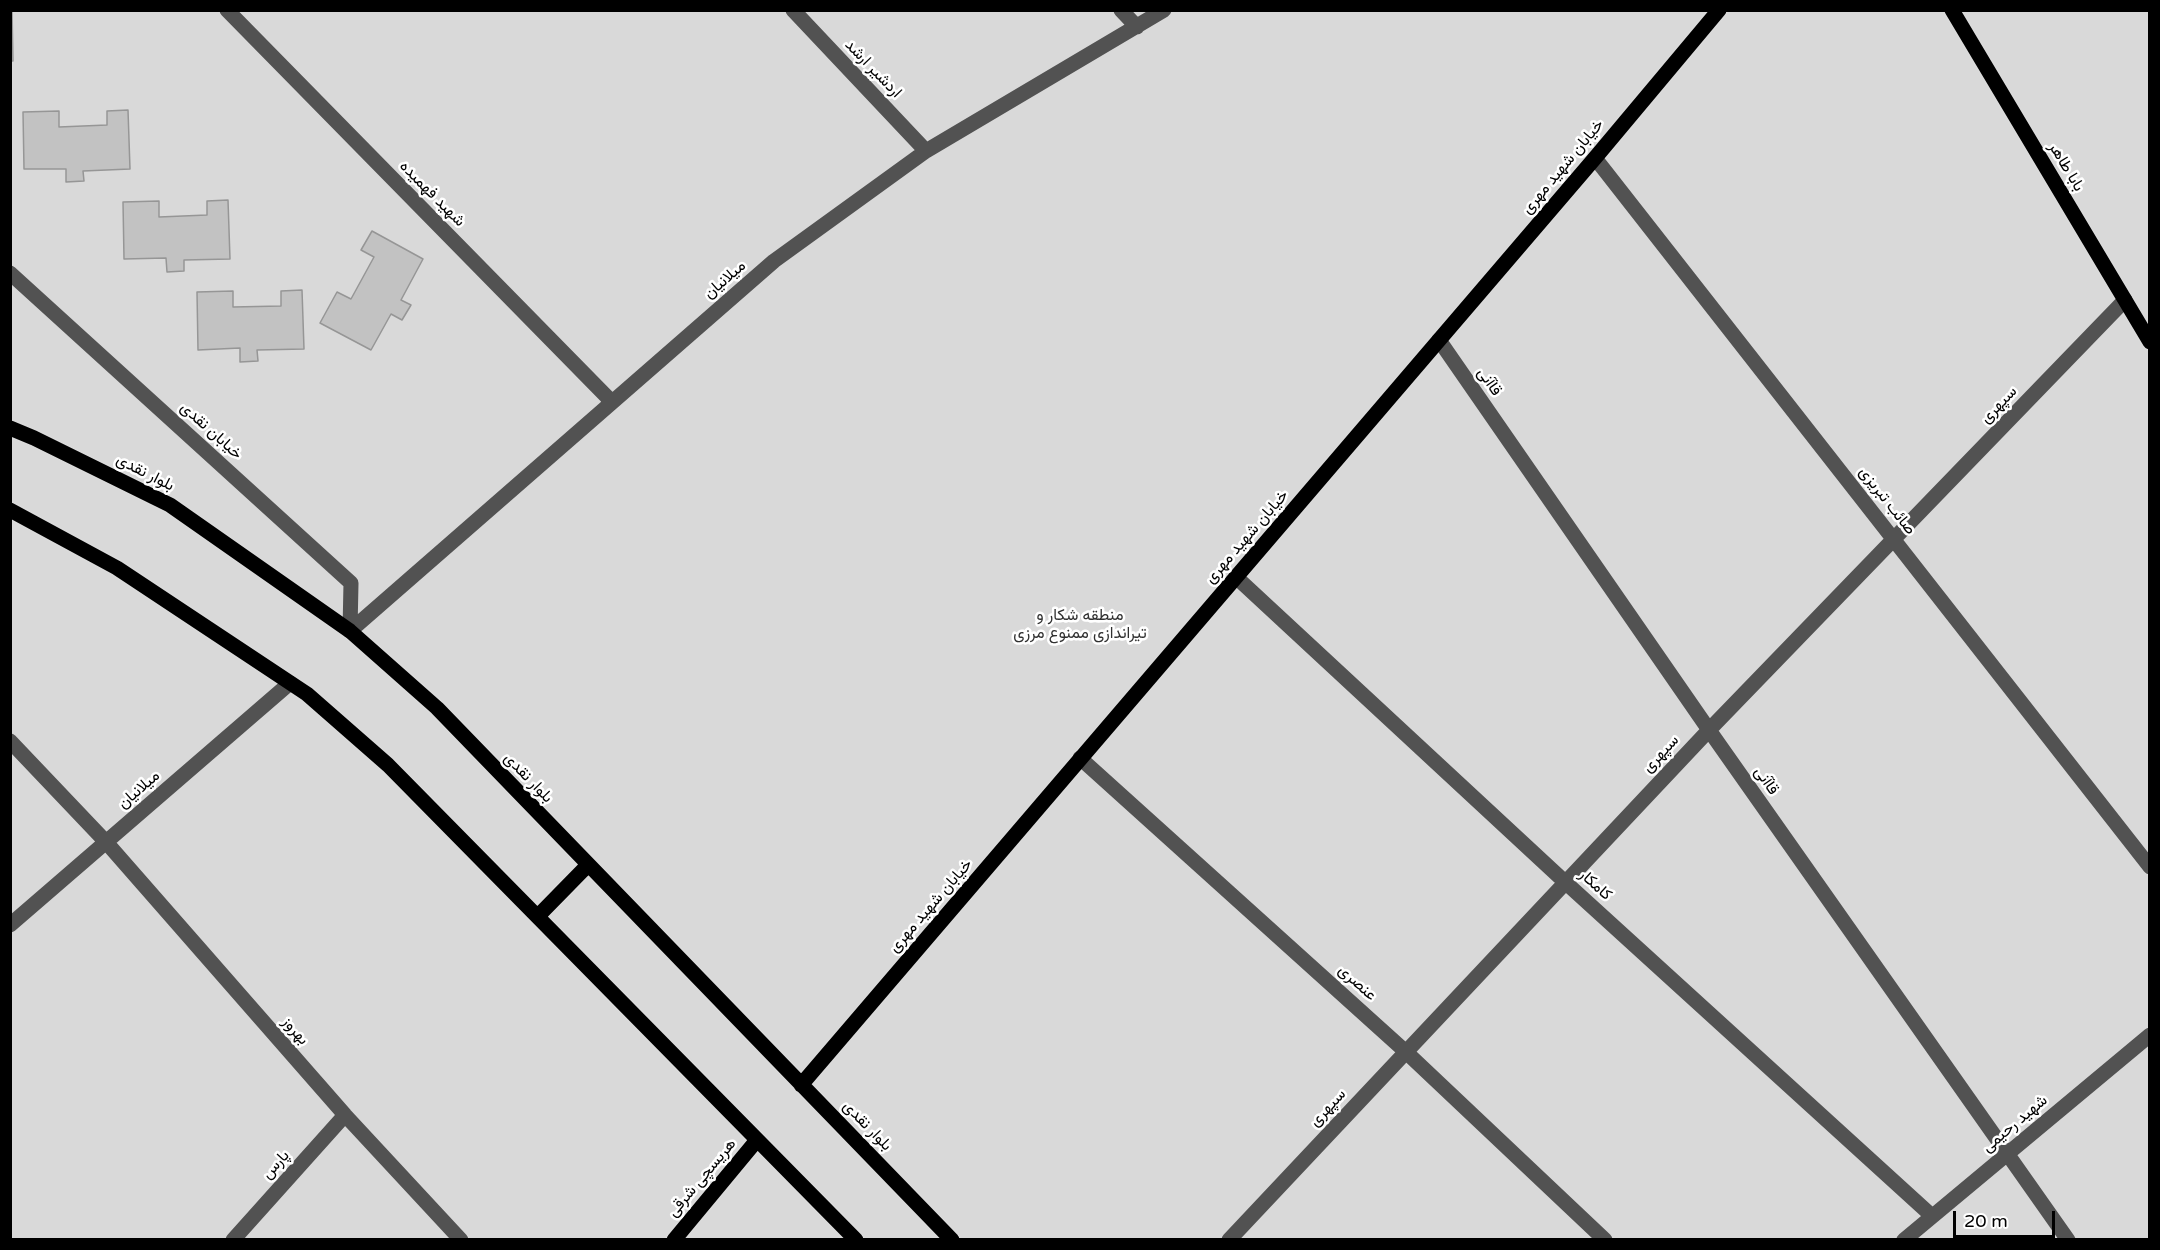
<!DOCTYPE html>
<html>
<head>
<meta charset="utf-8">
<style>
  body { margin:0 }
  #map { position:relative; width:2160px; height:1250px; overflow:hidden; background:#fff; font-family:"Varela Round",sans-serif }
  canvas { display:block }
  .frame { position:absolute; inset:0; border:12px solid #000; pointer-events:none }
  .scale { position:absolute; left:1953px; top:1211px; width:102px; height:27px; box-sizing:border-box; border:3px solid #000; border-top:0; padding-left:8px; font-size:18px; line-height:21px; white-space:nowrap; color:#000; -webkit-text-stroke:4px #fff; paint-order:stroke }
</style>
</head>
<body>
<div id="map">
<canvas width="2160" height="1250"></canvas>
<div class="frame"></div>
<div class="scale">20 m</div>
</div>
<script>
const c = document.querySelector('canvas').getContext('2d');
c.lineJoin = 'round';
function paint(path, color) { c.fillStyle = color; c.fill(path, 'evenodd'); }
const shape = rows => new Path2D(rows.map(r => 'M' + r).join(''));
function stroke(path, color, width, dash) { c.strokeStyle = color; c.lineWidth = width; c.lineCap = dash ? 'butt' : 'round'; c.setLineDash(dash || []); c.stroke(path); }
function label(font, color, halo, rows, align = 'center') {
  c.font = font + ' "Varela Round",Vazirmatn,sans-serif'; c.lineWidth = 5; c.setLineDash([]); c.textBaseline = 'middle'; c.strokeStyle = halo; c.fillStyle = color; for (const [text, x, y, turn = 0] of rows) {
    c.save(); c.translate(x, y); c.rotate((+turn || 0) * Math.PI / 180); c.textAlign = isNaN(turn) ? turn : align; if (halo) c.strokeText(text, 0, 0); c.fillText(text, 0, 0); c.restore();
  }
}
const green = shape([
  [11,11,2149,11,2149,1239,11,1239]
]);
const building = shape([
  [10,10,12,10,13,61,10,61,10,10],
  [128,110,130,169,83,171,84,181,66,182,66,169,24,169,23,112,59,111,59,127,107,125,107,111,128,110],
  [228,200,230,259,184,260,184,271,167,272,166,258,124,259,123,202,159,201,159,217,207,215,207,201,228,200],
  [372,231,423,259,401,300,411,305,402,320,391,314,371,350,320,323,337,292,351,299,374,257,361,250,372,231],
  [302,290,304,349,257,350,258,361,240,362,240,348,198,350,197,292,233,291,233,307,281,306,281,291,302,290]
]);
const minor = shape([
  [227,10,612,402],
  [793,10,926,151],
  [1121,10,1137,27],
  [1595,158,2150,867],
  [10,273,351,583,350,631],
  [1439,340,1709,730,2068,1240],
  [1236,577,1565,882,1932,1216],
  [350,631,774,261,926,151,1164,10],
  [10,741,106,842,345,1115,461,1240],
  [1080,758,1406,1052,1605,1240],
  [10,925,290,683],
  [233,1240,345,1115],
  [1229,1240,1709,730,2125,300],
  [1904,1240,2150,1035]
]);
const major = shape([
  [1952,10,2150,342],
  [10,428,34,438,170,505,350,631,437,708,952,1240],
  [10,510,117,568,307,694,388,765,856,1240],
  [539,915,588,865],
  [801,1085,1595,158,1719,10],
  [674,1240,757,1140]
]);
const streetNames = [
  ["اردشیر ارشد",873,69,46],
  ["خیابان شهید مهری",1563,167,-50],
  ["بابا طاهر",2066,167,59],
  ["شهید فهمیده",432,194,45],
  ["میلانیان",725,280,-41],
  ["قاآنی",1489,382,55],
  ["سپهری",1999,405,-46],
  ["خیابان نقدی",211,431,42],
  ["بلوار نقدی",145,473,27],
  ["صائب تبریزی",1887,501,52],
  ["خیابان شهید مهری",1247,537,-49],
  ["سپهری",1661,754,-47],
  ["بلوار نقدی",528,778,46],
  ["قاآنی",1766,781,55],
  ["میلانیان",139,790,-41],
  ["کامکار",1595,885,42],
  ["خیابان شهید مهری",931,906,-49],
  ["عنصری",1357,983,42],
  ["بهروز",295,1031,49],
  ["سپهری",1328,1108,-47],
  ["شهید رحیمی",2015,1124,-40],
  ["بلوار نقدی",867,1126,46],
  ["پارس",276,1165,-48],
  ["هریسچی شرقی",702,1178,-50]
];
const parkNames = [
  ["منطقه شکار و",1080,616],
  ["تیراندازی ممنوع مرزی",1080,634]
];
paint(green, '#d9d9d9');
paint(building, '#c2c2c2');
stroke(building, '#969696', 1.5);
stroke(major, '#dbdbdb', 18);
stroke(minor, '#525252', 15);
stroke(major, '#000', 15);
label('16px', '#000', '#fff', streetNames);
label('16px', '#303030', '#fff', parkNames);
</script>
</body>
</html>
